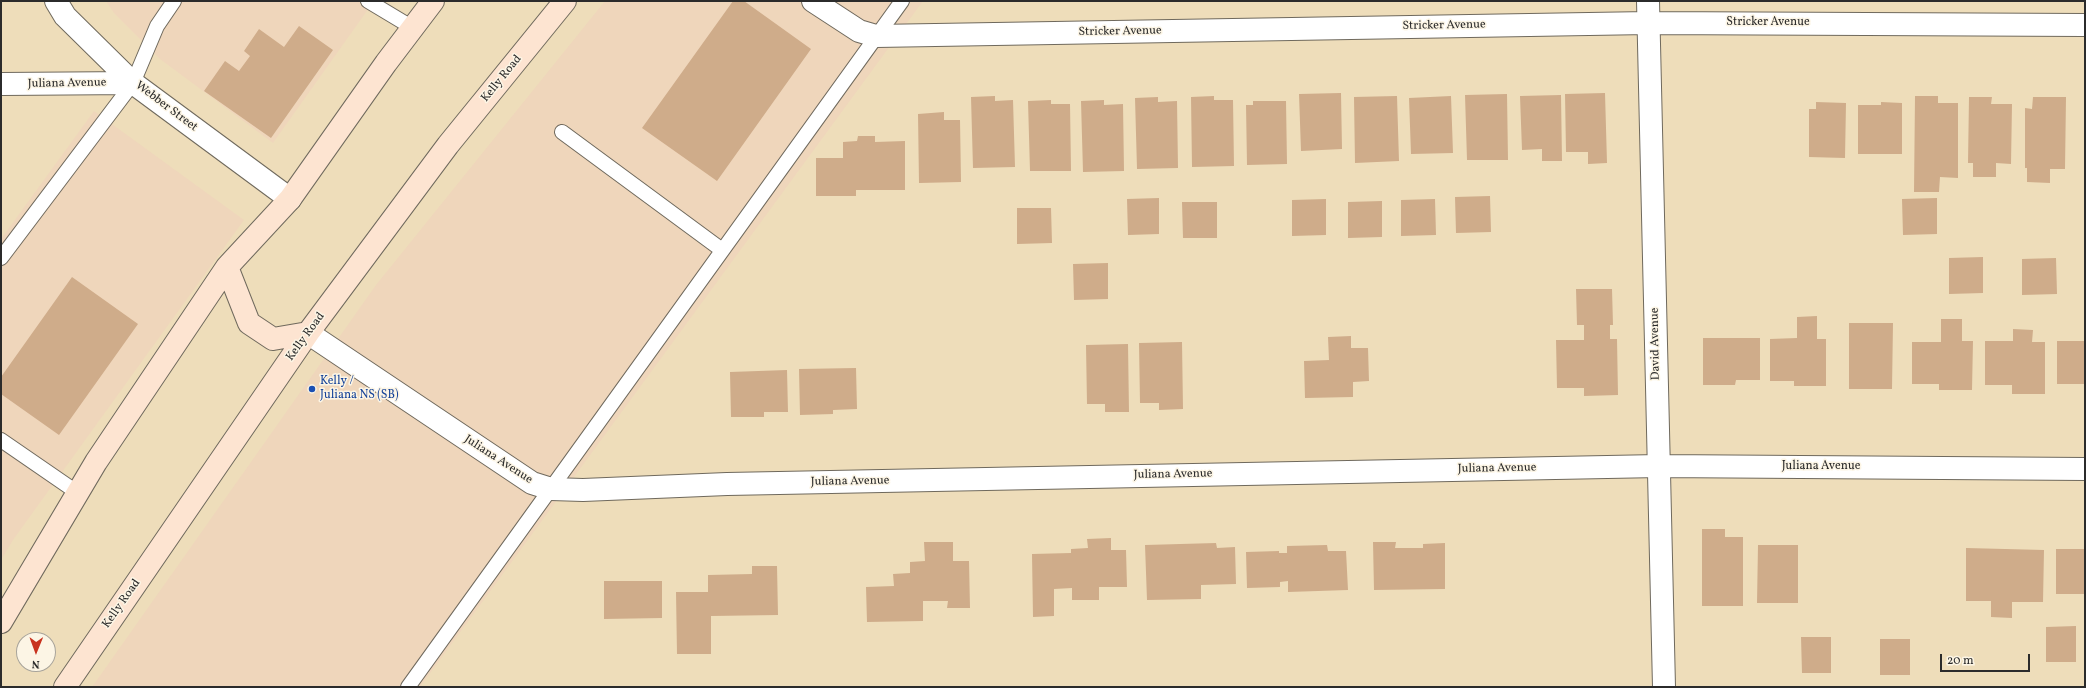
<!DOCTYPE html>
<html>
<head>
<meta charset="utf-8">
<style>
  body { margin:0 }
  #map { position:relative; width:2086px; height:688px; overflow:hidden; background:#eeddba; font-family:Vollkorn,serif }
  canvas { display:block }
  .frame { position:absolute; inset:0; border:2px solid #2b2b2b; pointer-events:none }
  .north { position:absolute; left:16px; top:632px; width:40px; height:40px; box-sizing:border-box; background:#fcf5e5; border:1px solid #a8a49b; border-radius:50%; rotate:181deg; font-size:11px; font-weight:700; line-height:16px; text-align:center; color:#2b2b2b }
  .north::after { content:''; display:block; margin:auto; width:14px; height:18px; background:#c8321e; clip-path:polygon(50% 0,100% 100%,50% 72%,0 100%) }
  .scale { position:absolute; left:1940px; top:654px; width:90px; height:18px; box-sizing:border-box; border:2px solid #2b2b2b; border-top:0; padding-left:5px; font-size:12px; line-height:14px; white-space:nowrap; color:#2b2b2b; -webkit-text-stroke:3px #fcf5e5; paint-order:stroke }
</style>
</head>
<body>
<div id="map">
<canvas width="2086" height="688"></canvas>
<div class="frame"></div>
<div class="north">N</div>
<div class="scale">20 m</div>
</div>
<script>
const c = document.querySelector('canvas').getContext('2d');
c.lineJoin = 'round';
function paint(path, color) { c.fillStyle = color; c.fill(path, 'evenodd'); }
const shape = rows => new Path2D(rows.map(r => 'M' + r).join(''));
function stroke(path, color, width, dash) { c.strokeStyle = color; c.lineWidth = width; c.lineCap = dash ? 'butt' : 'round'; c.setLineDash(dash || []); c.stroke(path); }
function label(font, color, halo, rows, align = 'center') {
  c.font = font + ' Vollkorn,serif'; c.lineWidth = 3; c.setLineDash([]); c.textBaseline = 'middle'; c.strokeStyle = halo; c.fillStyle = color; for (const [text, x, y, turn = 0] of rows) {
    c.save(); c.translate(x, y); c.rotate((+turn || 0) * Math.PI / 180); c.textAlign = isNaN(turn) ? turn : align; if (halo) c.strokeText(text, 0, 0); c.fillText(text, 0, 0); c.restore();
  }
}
const built = shape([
  [106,1,374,1,273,143,160,59,114,13],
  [605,1,923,1,420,687,92,687,376,285],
  [94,111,244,220,13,540,1,560,1,239]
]);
const building = shape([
  [733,1,744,1,811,49,717,181,642,128],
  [299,26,333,50,271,138,204,91,225,61,239,71,250,56,244,51,259,29,284,47],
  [1341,93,1342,149,1301,151,1299,94],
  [1605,93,1607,163,1588,164,1588,152,1566,152,1565,94],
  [1507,94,1508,160,1467,160,1465,95],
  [1561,95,1562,161,1542,161,1542,149,1522,150,1520,96],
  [995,96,995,101,1013,100,1015,167,973,168,971,97],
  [1214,96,1214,100,1233,100,1234,166,1192,167,1191,97],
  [1397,96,1399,161,1355,163,1354,97],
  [1451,96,1453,153,1411,154,1409,98],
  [1915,96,1938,96,1938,103,1958,103,1958,178,1940,177,1939,192,1914,192],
  [1158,97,1158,102,1177,101,1178,168,1137,169,1135,98],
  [1969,97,1992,97,1991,104,2012,104,2011,164,1996,163,1996,177,1973,177,1973,163,1968,163],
  [2033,97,2066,97,2065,169,2050,169,2050,183,2027,182,2027,168,2025,168,2025,108,2032,109],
  [1051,100,1051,104,1070,104,1071,171,1030,171,1028,101],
  [1104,100,1104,105,1123,104,1124,171,1083,172,1081,101],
  [1253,101,1286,101,1287,164,1247,165,1246,105,1253,105],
  [1816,102,1846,103,1845,158,1809,157,1809,109,1816,109],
  [1881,102,1902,103,1902,154,1858,154,1858,105,1881,105],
  [944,112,944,120,960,120,961,182,919,183,918,114],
  [858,136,875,136,875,142,905,141,905,190,856,190,856,196,816,196,816,158,843,158,843,142,857,141],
  [1490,196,1491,232,1456,233,1455,197],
  [1159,198,1159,234,1128,235,1127,199],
  [1937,198,1937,234,1903,235,1902,199],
  [1326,199,1326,235,1292,236,1292,200],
  [1435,199,1436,235,1401,236,1401,200],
  [1382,201,1382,237,1348,238,1348,202],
  [1182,202,1217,202,1217,238,1183,238],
  [1017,208,1051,208,1052,243,1017,244],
  [1983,257,1983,293,1949,294,1949,258],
  [2056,258,2057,294,2022,295,2022,259],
  [1108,263,1108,299,1074,300,1073,264],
  [72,277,138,324,59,435,1,394,1,377],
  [1576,289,1612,289,1613,325,1610,325,1610,339,1617,339,1618,395,1584,396,1584,388,1557,388,1556,340,1584,340,1584,325,1577,325],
  [1817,316,1817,339,1826,339,1826,386,1794,386,1794,381,1770,381,1770,339,1797,338,1797,317],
  [1941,319,1962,319,1962,341,1973,341,1972,390,1939,390,1939,384,1912,384,1912,342,1941,342],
  [1849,323,1893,323,1892,389,1849,389],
  [2013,329,2033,330,2032,342,2045,342,2045,394,2012,394,2012,385,1985,385,1985,341,2013,341],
  [1351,336,1351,348,1368,348,1369,381,1353,382,1353,397,1305,398,1304,361,1329,360,1328,337],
  [1703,338,1760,338,1760,380,1736,380,1735,385,1703,385],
  [2057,341,2085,341,2085,387,2084,384,2057,384],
  [1182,342,1183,409,1159,410,1159,403,1140,403,1139,343],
  [1128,344,1129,412,1105,412,1105,404,1087,404,1086,345],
  [856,368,857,409,833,410,833,414,800,415,799,369],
  [787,370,788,412,764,412,764,417,731,417,730,372],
  [1702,529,1725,529,1725,537,1743,537,1743,606,1702,606],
  [1111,538,1111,550,1126,550,1127,587,1099,587,1099,600,1072,600,1072,588,1054,589,1054,616,1033,617,1032,554,1071,553,1071,549,1088,548,1087,539],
  [924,542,953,542,953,561,969,561,970,608,947,608,948,601,923,601,923,621,867,622,866,587,894,586,893,574,910,573,910,562,925,561],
  [1373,542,1396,542,1395,548,1423,548,1423,544,1445,543,1445,589,1374,590],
  [1216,543,1217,548,1235,547,1236,584,1201,585,1201,599,1147,600,1145,545],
  [1327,545,1328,551,1346,551,1348,590,1288,592,1288,581,1280,582,1280,587,1247,588,1246,552,1279,551,1279,553,1287,553,1287,546],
  [1758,545,1798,545,1798,603,1757,603],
  [1966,548,2044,550,2043,602,2012,602,2012,618,1991,617,1991,601,1966,601],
  [2056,549,2085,549,2085,594,2056,594],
  [752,566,777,566,778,615,711,616,711,654,677,654,676,592,708,592,708,575,752,574],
  [604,581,662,581,662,618,604,619],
  [2076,626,2076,662,2046,662,2046,627],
  [1801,637,1831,637,1831,673,1802,673],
  [1880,639,1910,639,1910,675,1880,675]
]);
const lane = shape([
  [368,1,413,28],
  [562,132,722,250],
  [1,258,133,83,157,26,174,1],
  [1,440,78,493],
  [408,687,902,1]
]);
const street = shape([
  [56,1,65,16,133,83,290,199],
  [813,1,859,31,876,36,1648,23,2085,25],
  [1648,1,1664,687],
  [1,84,133,83],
  [308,333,532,483,551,489,583,490,727,484,1659,466,2085,469]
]);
const secondary = shape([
  [227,267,249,323,273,339,308,333],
  [1,622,96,462,227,267,290,199,386,63,433,1],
  [65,687,308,333,448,145,565,1]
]);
const markers = [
  [312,389,4,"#1a4fb4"]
];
const streetNames = [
  ["Stricker Avenue",1768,23],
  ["Stricker Avenue",1444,26,-1],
  ["Stricker Avenue",1120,32,-1],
  ["Kelly Road",502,79,-51],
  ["Juliana Avenue",67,84,-1],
  ["Webber Street",166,107,37],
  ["Kelly Road",306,337,-54],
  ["David Avenue",1656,344,-91],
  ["Juliana Avenue",498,460,33],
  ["Juliana Avenue",1821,467],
  ["Juliana Avenue",1497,469,-1],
  ["Juliana Avenue",1173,475,-1],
  ["Juliana Avenue",850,482,-1],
  ["Kelly Road",122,604,-55]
];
const transitNames = [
  ["Kelly /",320,382],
  ["Juliana NS (SB)",320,396]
];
paint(built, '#efd6bb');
paint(building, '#cfac8a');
stroke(lane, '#6f695d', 16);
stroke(street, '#6f695d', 24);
stroke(secondary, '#6f695d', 24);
stroke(lane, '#fff', 14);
stroke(street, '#fff', 22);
stroke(secondary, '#fde4d1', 22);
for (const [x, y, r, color] of markers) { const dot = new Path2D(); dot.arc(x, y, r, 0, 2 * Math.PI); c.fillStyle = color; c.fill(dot); stroke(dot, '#fcf5e5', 1.5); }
label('12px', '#2b2b2b', '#fcf5e5', streetNames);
label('12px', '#164399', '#fcf5e5', transitNames, 'left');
</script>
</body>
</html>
